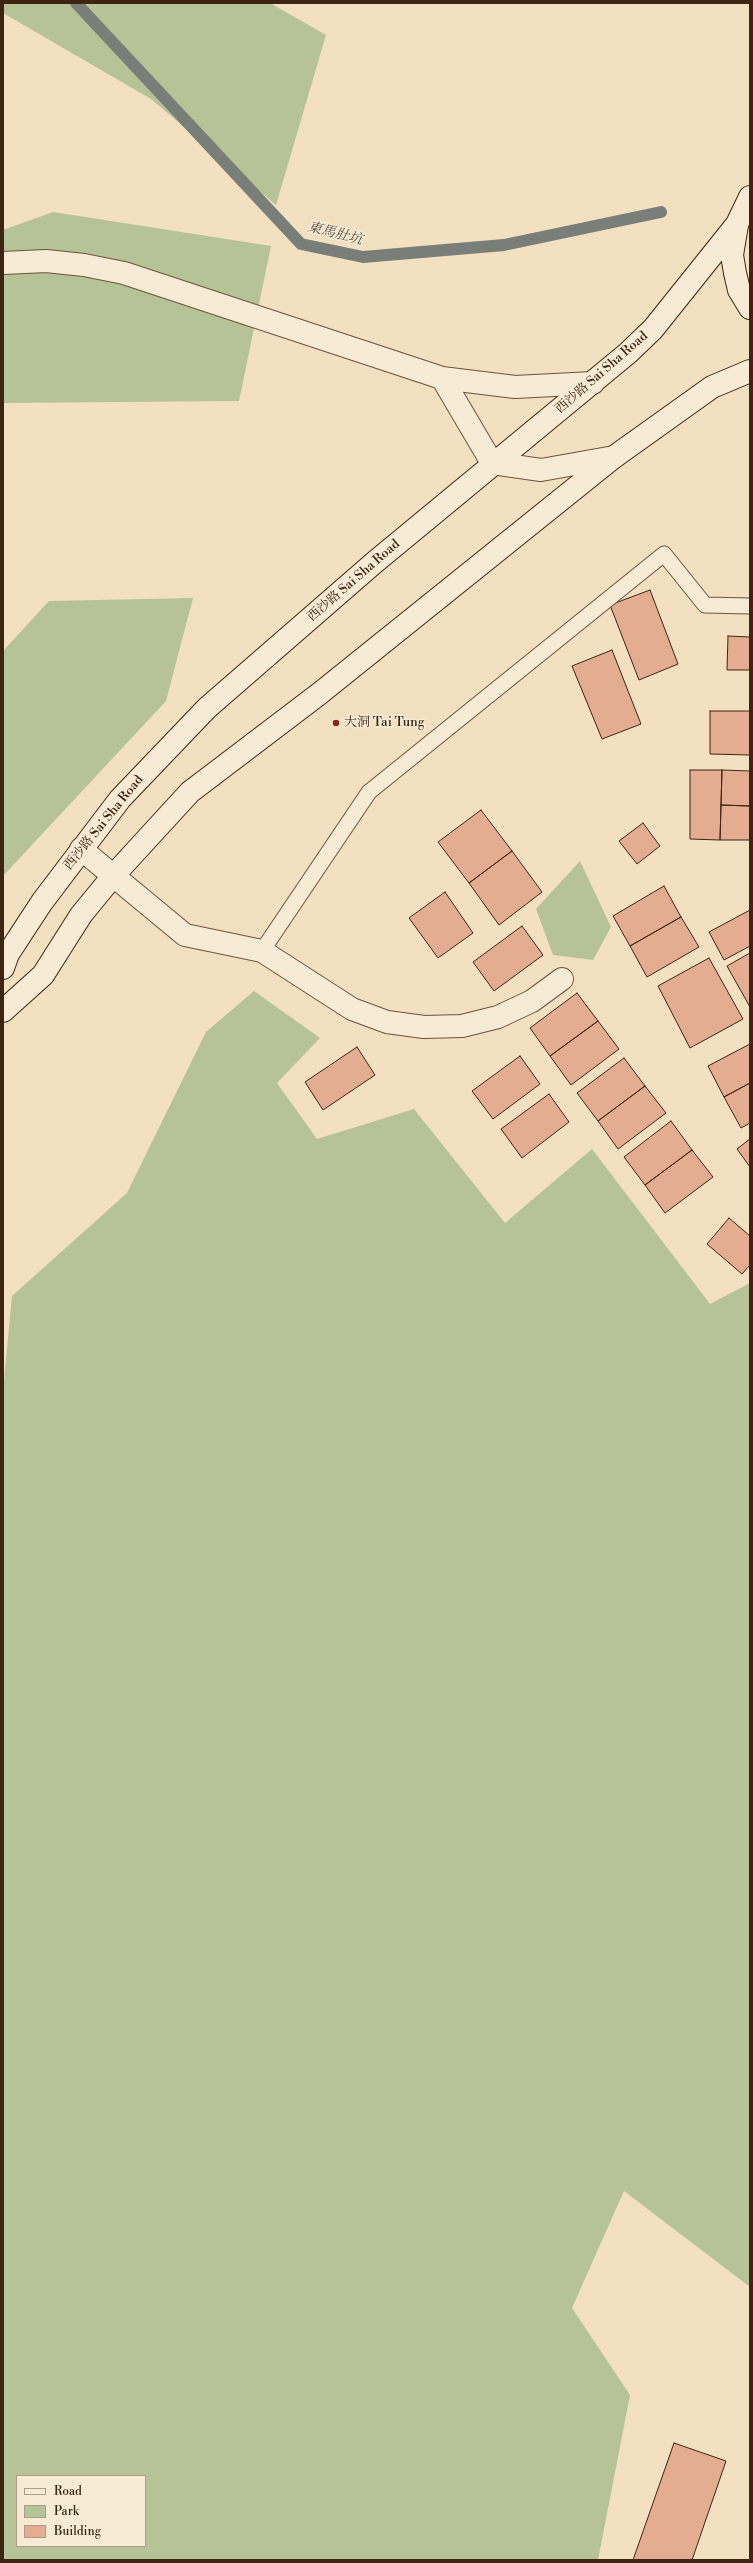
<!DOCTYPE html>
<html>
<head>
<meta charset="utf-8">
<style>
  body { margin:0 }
  #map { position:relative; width:753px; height:2563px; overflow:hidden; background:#f2e0c0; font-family:"Libre Bodoni",serif }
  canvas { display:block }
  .frame { position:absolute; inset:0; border:4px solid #3e2512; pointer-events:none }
  .legend { position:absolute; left:16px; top:2475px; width:130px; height:72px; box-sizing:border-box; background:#f7ebd6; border:1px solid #ad9c88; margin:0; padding:5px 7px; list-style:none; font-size:12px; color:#3e2512 }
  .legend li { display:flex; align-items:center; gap:8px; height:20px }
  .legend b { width:20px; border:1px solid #ad9c88 }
</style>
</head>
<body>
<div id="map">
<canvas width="753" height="2563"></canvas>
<div class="frame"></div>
<ul class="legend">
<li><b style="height:5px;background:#f7ebd6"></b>Road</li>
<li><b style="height:11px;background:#b5c397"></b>Park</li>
<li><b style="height:11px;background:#e4ad91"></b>Building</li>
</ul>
</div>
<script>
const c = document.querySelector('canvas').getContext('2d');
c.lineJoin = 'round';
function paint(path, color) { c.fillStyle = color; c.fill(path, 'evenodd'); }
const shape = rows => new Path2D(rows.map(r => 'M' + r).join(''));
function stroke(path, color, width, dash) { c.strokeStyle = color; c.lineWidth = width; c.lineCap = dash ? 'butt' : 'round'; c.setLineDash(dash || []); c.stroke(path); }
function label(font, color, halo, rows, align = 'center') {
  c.font = font + ' "Libre Bodoni","Noto Serif TC",serif'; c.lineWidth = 3; c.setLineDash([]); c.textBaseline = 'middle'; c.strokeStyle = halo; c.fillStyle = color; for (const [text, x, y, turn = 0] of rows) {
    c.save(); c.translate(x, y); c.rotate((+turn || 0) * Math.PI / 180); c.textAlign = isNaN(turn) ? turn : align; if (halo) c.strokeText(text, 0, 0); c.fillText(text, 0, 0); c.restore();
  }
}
const green = shape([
  [3,3,270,3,326,35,276,205,151,99,3,13],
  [53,212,271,246,239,401,3,403,3,230],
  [193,598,166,701,3,876,3,651,49,601],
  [580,861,611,927,593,960,553,955,536,909],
  [254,991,320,1038,277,1083,317,1139,414,1109,505,1223,592,1149,710,1304,750,1283,750,2287,624,2191,572,2308,630,2395,598,2560,3,2560,3,1391,12,1296,127,1193,206,1032],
  [17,2476,145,2476,145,2546,17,2546]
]);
const stream = shape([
  [76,3,301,244,363,257,504,245,661,212]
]);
const building = shape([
  [650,590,678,664,639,680,610,605,650,590],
  [728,636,750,637,750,670,727,670,728,636],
  [612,650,641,724,602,739,572,666,612,650],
  [710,711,750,711,750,755,710,754,710,711],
  [690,770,722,770,720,840,690,839,690,770],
  [722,770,750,771,750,806,721,805,722,770],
  [721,805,750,806,750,840,720,840,721,805],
  [481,810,512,851,469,883,438,842,481,810],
  [643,823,660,846,637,864,619,841,643,823],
  [512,851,542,892,499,925,469,883,512,851],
  [664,886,681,917,630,946,613,916,664,886],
  [445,892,473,933,438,958,409,918,445,892],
  [750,910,750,946,724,960,709,932,750,910],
  [681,917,699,947,647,977,630,946,681,917],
  [522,926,543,955,494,991,473,962,522,926],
  [750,953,750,1007,727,966,750,953],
  [709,958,743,1019,690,1048,658,986,709,958],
  [577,993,598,1021,550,1056,530,1028,577,993],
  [598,1021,619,1049,571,1085,550,1056,598,1021],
  [750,1044,750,1083,724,1097,708,1066,750,1044],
  [357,1047,375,1075,323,1110,305,1082,357,1047],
  [520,1056,540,1084,493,1119,472,1091,520,1056],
  [624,1058,645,1086,598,1121,577,1093,624,1058],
  [750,1083,750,1123,741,1128,724,1097,750,1083],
  [645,1086,666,1113,618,1149,598,1121,645,1086],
  [549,1094,569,1122,522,1158,501,1129,549,1094],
  [671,1121,692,1150,645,1185,624,1157,671,1121],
  [750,1139,750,1167,737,1149,750,1139],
  [692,1150,713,1177,665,1213,645,1185,692,1150],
  [729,1218,750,1236,750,1265,742,1274,707,1244,729,1218],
  [674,2443,726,2461,692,2560,633,2560,674,2443]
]);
const lane = shape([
  [262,951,369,792,664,554,705,605,750,606]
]);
const street = shape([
  [3,263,46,261,84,265,124,273,442,378,515,387,593,383],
  [442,378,492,463,541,470,614,457],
  [81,849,185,935,262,951,352,1009,387,1022,424,1027,462,1026,498,1017,532,1001,562,979]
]);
const secondary = shape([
  [737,225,732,255,735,273,739,290,750,308],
  [3,968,8,954,42,902,120,799,207,708,375,562,628,353,653,329,737,224,750,197],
  [3,1011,43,975,81,915,113,876,190,792,319,694,614,457,712,387,750,371]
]);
const markers = [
  [336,723,4,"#8f2418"]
];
const streetNames = [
  ["西沙路 Sai Sha Road",602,373,-41],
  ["西沙路 Sai Sha Road",354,581,-41],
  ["西沙路 Sai Sha Road",104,823,-51]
];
const poiNames = [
  ["大洞 Tai Tung",344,723]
];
const waterNames = [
  ["東馬肚坑",335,234,14]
];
paint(green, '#b5c397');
stroke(stream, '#797e79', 12);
paint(building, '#e4ad91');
stroke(building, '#3e2512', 1);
stroke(lane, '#6b543e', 17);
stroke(street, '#6b543e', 24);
stroke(secondary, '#3e2512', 24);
stroke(lane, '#f7ebd6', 15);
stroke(street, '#f7ebd6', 22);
stroke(secondary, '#f7ebd6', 22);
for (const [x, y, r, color] of markers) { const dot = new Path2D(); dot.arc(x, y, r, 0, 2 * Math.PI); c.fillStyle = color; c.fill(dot); stroke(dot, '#f7ebd6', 1.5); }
label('13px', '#3e2512', '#f7ebd6', streetNames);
label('13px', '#3e2512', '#f7ebd6', poiNames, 'left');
label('italic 14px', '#5b5245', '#f7ebd6', waterNames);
</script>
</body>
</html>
